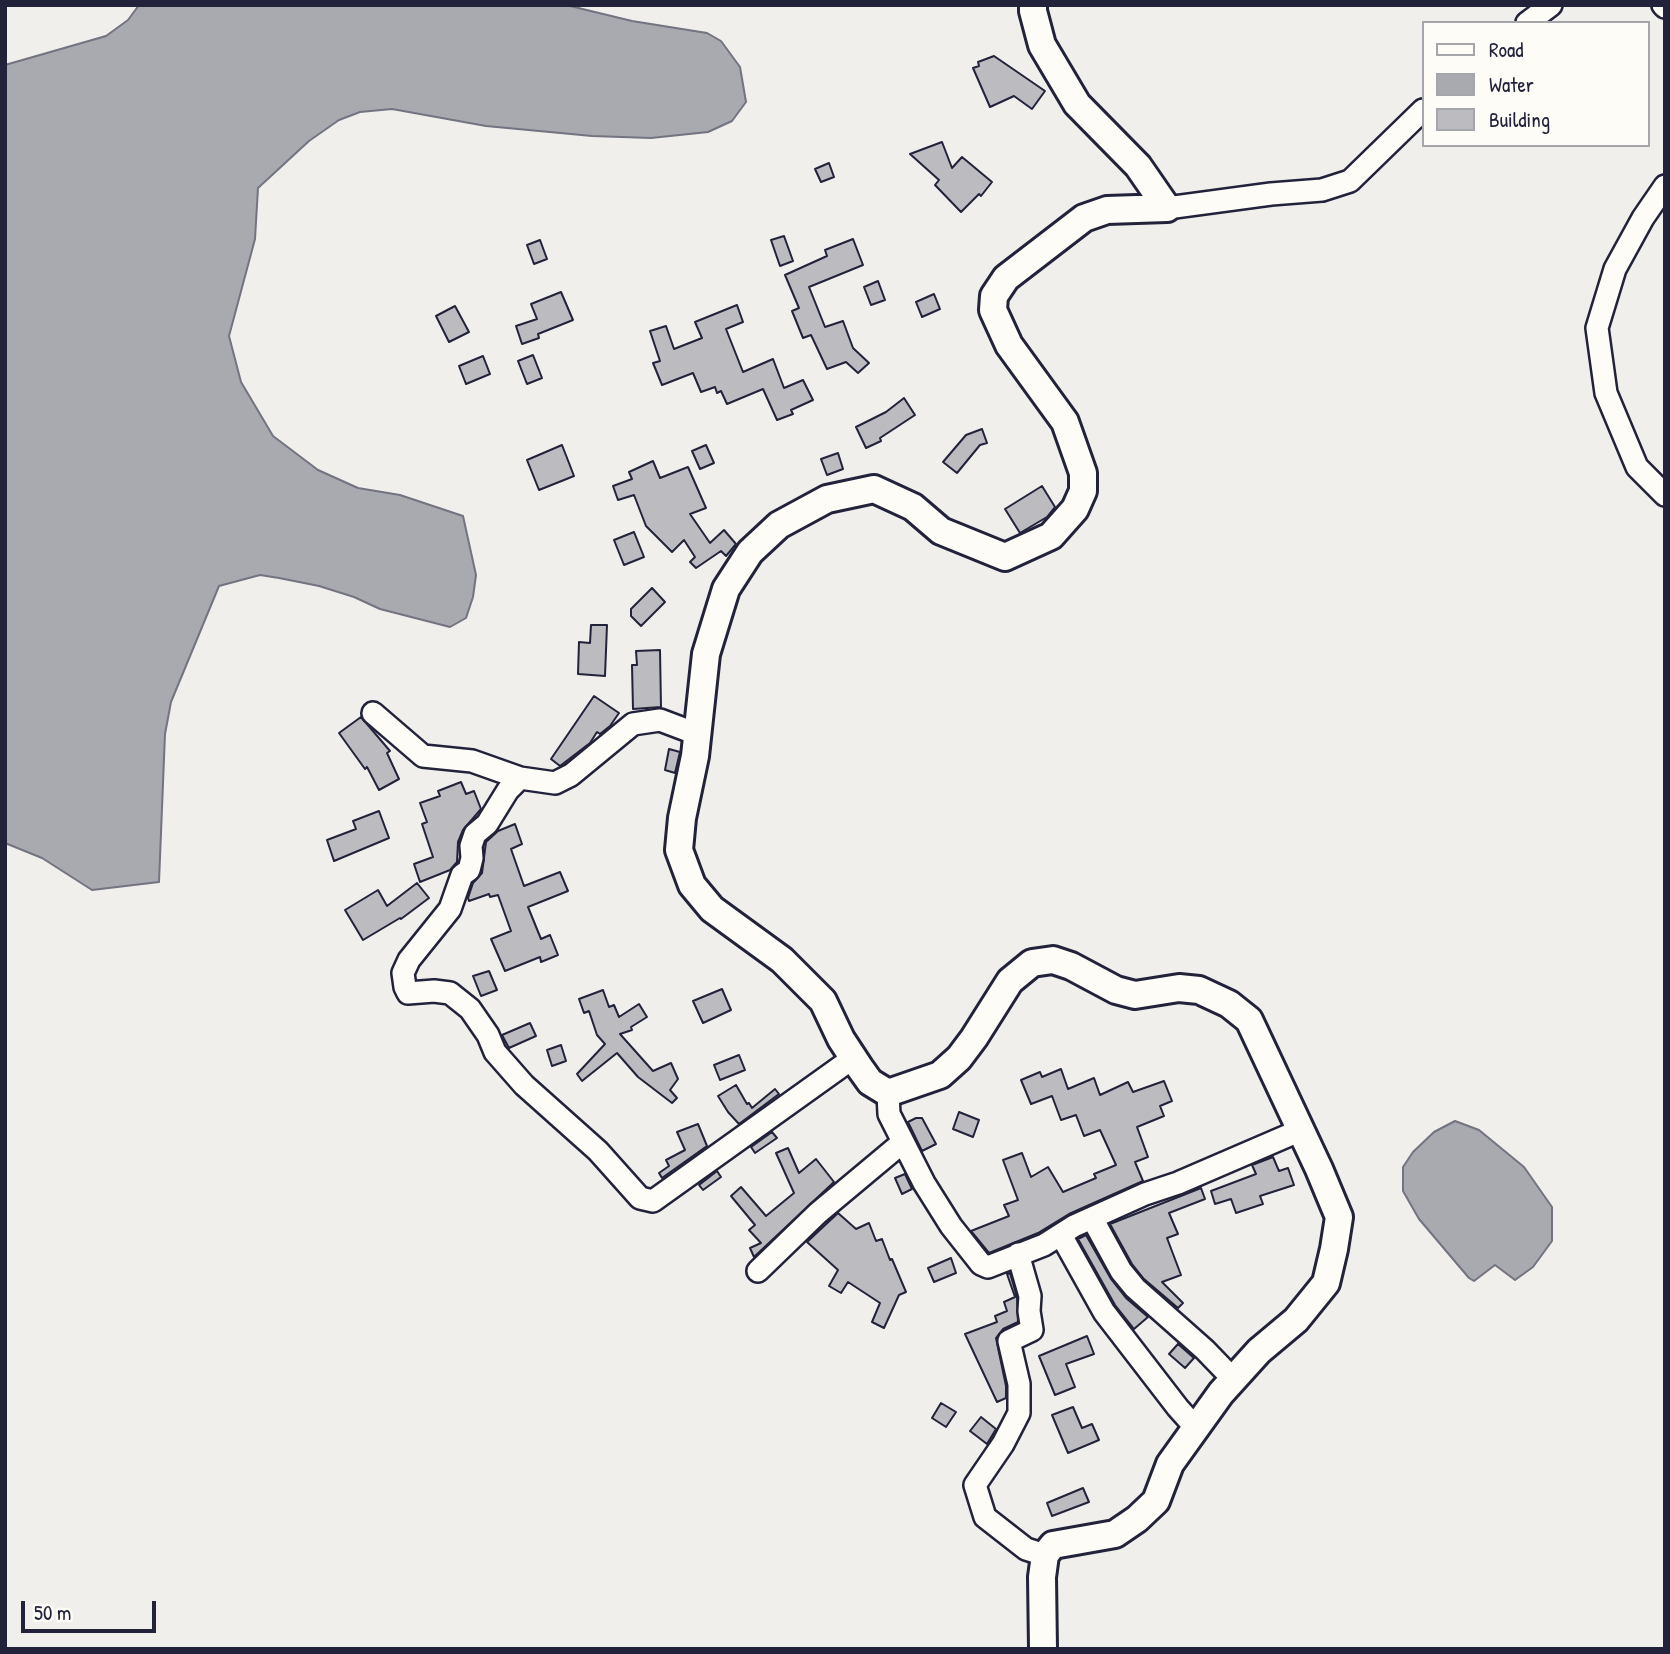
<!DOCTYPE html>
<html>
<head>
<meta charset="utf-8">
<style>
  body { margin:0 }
  #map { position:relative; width:1670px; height:1654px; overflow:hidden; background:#f0efec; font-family:"Patrick Hand",sans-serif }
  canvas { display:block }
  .frame { position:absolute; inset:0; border:7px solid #22223b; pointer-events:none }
  .legend { position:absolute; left:1422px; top:21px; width:228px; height:126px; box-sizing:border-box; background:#fdfcf7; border:2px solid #a5a5ac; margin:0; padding:9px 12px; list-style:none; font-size:21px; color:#22223b }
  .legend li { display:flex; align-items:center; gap:14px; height:35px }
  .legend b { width:35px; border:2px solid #a5a5ac }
  .scale { position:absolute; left:21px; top:1601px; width:135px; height:32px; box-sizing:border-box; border:4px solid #22223b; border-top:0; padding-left:9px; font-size:21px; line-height:24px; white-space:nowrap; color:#22223b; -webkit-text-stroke:5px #fdfcf7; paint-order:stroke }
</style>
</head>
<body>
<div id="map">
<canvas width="1670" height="1654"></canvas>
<div class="frame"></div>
<ul class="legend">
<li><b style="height:9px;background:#fdfcf7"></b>Road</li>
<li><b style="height:19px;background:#a9a9b0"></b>Water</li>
<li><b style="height:19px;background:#bcbcc0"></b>Building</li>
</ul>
<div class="scale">50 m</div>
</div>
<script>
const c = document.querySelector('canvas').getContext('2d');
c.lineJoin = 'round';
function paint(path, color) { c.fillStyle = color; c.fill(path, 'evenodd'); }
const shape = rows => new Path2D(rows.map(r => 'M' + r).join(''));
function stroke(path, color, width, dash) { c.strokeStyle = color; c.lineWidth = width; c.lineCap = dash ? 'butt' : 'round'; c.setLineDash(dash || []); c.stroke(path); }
const water = shape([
  [139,5,566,5,632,21,707,33,721,41,740,67,746,102,732,121,708,132,651,138,592,136,486,126,392,109,360,112,339,120,309,141,258,188,255,239,229,336,241,382,273,436,318,470,358,488,400,495,463,516,476,575,473,597,466,618,450,627,380,609,354,597,319,586,279,578,260,575,219,586,171,702,165,734,159,882,92,890,42,858,5,843,5,65,106,36,128,20,139,5],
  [1455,1121,1479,1130,1524,1167,1552,1207,1552,1241,1533,1267,1515,1280,1495,1265,1474,1281,1469,1278,1419,1219,1403,1191,1403,1167,1413,1152,1434,1132,1455,1121]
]);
const building = shape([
  [994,56,1045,91,1032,109,1014,96,990,107,973,68,979,66,978,62,994,56],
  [942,142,952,168,962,157,992,182,981,196,979,194,961,212,935,185,939,180,910,154,942,142],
  [829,163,834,177,821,182,815,169,829,163],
  [784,236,793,261,780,266,771,240,784,236],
  [853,239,863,265,809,287,825,327,843,321,853,348,869,363,858,373,846,362,827,369,811,335,803,338,792,311,799,308,785,275,827,256,825,250,853,239],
  [540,240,547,259,534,264,527,245,540,240],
  [878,281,885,300,871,305,864,287,878,281],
  [561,292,573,320,538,334,539,338,522,344,516,326,537,319,531,304,561,292],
  [934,294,940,309,922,317,916,302,934,294],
  [737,305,743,322,726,329,743,372,773,359,784,388,803,380,813,400,791,410,793,414,777,420,763,389,727,404,721,391,717,393,715,387,701,392,693,373,662,385,653,363,660,361,650,331,666,326,674,349,702,338,695,322,737,305],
  [455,306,469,332,449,342,436,316,455,306],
  [533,355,542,378,527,384,518,361,533,355],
  [483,356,490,374,466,384,459,366,483,356],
  [904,398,915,415,880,438,881,441,866,448,856,427,886,412,904,398],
  [982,429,987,443,980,445,957,473,943,462,966,435,982,429],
  [562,445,574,476,539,490,527,460,562,445],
  [706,445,714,463,700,469,692,451,706,445],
  [838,453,843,469,827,475,821,459,838,453],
  [653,461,660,478,688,467,706,508,690,514,710,543,724,530,736,544,726,556,721,551,696,568,690,562,695,557,684,540,672,552,646,526,634,495,618,500,613,486,632,479,629,472,653,461],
  [1042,486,1055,507,1047,517,1020,533,1005,509,1042,486],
  [634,532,644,557,624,565,614,540,634,532],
  [652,588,665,602,641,626,631,616,631,609,652,588],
  [591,625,607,625,605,676,578,674,579,642,590,643,591,625],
  [660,650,661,707,633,709,632,665,637,665,636,651,660,650],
  [594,696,619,713,610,726,600,734,597,732,590,743,560,766,551,759,594,696],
  [361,717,390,751,387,753,399,779,379,790,367,767,365,769,339,733,361,717],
  [669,749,680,752,675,773,665,770,669,749],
  [461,782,466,794,474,791,481,809,463,830,458,842,457,862,450,870,420,882,414,864,433,857,422,824,427,822,420,803,440,796,438,791,461,782],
  [379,811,389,838,334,861,327,840,356,829,353,821,379,811],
  [515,824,522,844,511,849,524,886,560,872,568,891,528,907,541,939,550,935,558,955,541,962,540,957,505,971,491,939,511,931,498,895,490,897,489,894,469,901,468,898,473,883,482,873,486,842,498,831,515,824],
  [417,883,429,898,401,919,400,918,363,940,345,910,378,890,387,906,417,883],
  [489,971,497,990,481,996,473,976,489,971],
  [722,989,731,1010,703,1023,693,1001,722,989],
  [603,990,609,1007,614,1005,619,1017,639,1004,647,1017,631,1027,632,1030,620,1034,653,1071,671,1063,678,1079,670,1090,677,1098,672,1103,638,1077,617,1053,582,1081,577,1074,605,1044,597,1035,589,1011,584,1013,579,999,603,990],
  [530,1023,536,1036,509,1048,502,1035,530,1023],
  [561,1045,566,1061,552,1066,547,1050,561,1045],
  [739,1055,745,1070,720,1080,714,1065,739,1055],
  [1061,1069,1068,1089,1094,1078,1100,1095,1128,1082,1133,1092,1164,1081,1172,1101,1160,1106,1164,1116,1137,1127,1148,1157,1135,1162,1143,1181,1069,1214,1038,1233,989,1253,971,1231,1009,1216,1004,1205,1018,1200,1003,1160,1022,1153,1031,1177,1048,1167,1063,1192,1096,1178,1094,1174,1116,1165,1100,1130,1084,1136,1076,1115,1061,1120,1052,1096,1031,1104,1021,1080,1040,1072,1042,1077,1061,1069],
  [736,1085,747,1104,749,1103,752,1108,775,1089,779,1094,739,1124,728,1112,718,1096,736,1085],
  [959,1112,979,1120,973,1137,953,1129,959,1112],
  [916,1118,922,1118,936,1144,922,1151,908,1122,916,1118],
  [698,1124,707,1146,662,1178,659,1173,669,1166,666,1160,685,1150,677,1132,698,1124],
  [772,1132,777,1138,755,1153,751,1147,772,1132],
  [788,1148,799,1173,816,1159,834,1182,754,1257,750,1248,761,1243,749,1230,755,1225,731,1196,741,1187,766,1216,794,1193,776,1153,788,1148],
  [1273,1157,1279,1171,1288,1168,1294,1185,1260,1196,1263,1204,1236,1213,1231,1199,1215,1204,1211,1191,1256,1174,1252,1165,1273,1157],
  [717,1171,721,1177,703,1190,699,1185,717,1171],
  [905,1174,912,1189,902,1194,895,1178,905,1174],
  [1201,1188,1205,1199,1169,1213,1178,1234,1167,1238,1181,1275,1162,1282,1183,1303,1178,1308,1144,1279,1132,1264,1110,1224,1201,1188],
  [838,1213,856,1229,869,1223,876,1241,882,1239,890,1260,892,1259,906,1292,899,1295,884,1328,872,1322,880,1303,848,1282,841,1293,829,1286,838,1270,807,1242,838,1213],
  [1086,1235,1111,1279,1126,1298,1148,1317,1134,1329,1115,1305,1078,1239,1086,1235],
  [951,1258,956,1273,934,1282,928,1268,951,1258],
  [1010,1273,1017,1297,1018,1322,1003,1329,996,1338,1006,1386,1006,1398,997,1402,965,1334,997,1322,995,1316,1007,1311,1004,1302,1015,1297,1007,1274,1010,1273],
  [1087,1336,1094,1354,1066,1364,1075,1387,1055,1395,1039,1356,1087,1336],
  [1178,1344,1194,1358,1185,1368,1169,1354,1178,1344],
  [941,1403,956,1412,946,1427,932,1418,941,1403],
  [1073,1407,1082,1428,1092,1424,1099,1440,1068,1453,1052,1415,1073,1407],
  [981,1417,996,1429,987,1444,970,1431,981,1417],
  [1083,1488,1089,1502,1052,1516,1047,1503,1083,1488]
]);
const minor = shape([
  [1663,5,1665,7],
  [1527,23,1551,5],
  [1665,186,1643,218,1615,269,1597,328,1606,393,1637,467,1665,495],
  [1167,208,1271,194,1322,190,1350,181,1423,110],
  [373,713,423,756,472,761,520,778],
  [697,734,660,720,633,724,571,775,555,783,520,778,508,790,487,824,475,834,471,846,472,858,469,870,462,875,450,909,409,960,403,973,405,987,408,993,434,991,450,993,470,1009,488,1035,495,1052,524,1085,598,1151,640,1198,653,1201,853,1058],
  [888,1093,889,1114,924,1183,951,1226,981,1264,988,1267,1044,1245,1074,1226,1145,1194,1178,1183,1301,1130],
  [1092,1218,1121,1271,1135,1288,1205,1350,1233,1379],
  [1061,1235,1104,1312,1178,1408,1196,1428],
  [1018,1254,1030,1296,1029,1311,1032,1330,1009,1341,1019,1384,1019,1413,1003,1444,975,1485,985,1517,1026,1549,1045,1555],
  [758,1271,818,1213,903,1142]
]);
const tertiary = shape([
  [1033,5,1033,11,1042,45,1077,104,1138,166,1167,208],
  [1043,1649,1042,1577,1045,1555,1053,1545,1115,1534,1137,1519,1156,1501,1170,1464,1221,1393,1259,1351,1296,1320,1326,1283,1334,1249,1339,1217,1319,1169,1249,1020,1229,1004,1199,990,1179,988,1135,995,1116,990,1071,966,1053,960,1032,963,1010,981,974,1038,959,1058,940,1075,888,1093,870,1082,860,1068,841,1039,823,1001,782,960,712,909,692,885,679,850,682,818,695,756,706,654,726,589,750,552,779,525,827,499,874,489,913,507,941,531,1005,557,1051,536,1075,509,1083,491,1083,473,1065,422,1009,345,993,310,994,296,1006,278,1084,218,1107,210,1167,208]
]);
paint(water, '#a9a9b0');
stroke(water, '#737381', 2);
paint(building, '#bcbcc0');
stroke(building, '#22223b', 2);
stroke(minor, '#22223b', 26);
stroke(tertiary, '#22223b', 32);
stroke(minor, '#fdfcf7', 21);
stroke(tertiary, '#fdfcf7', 26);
</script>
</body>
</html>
